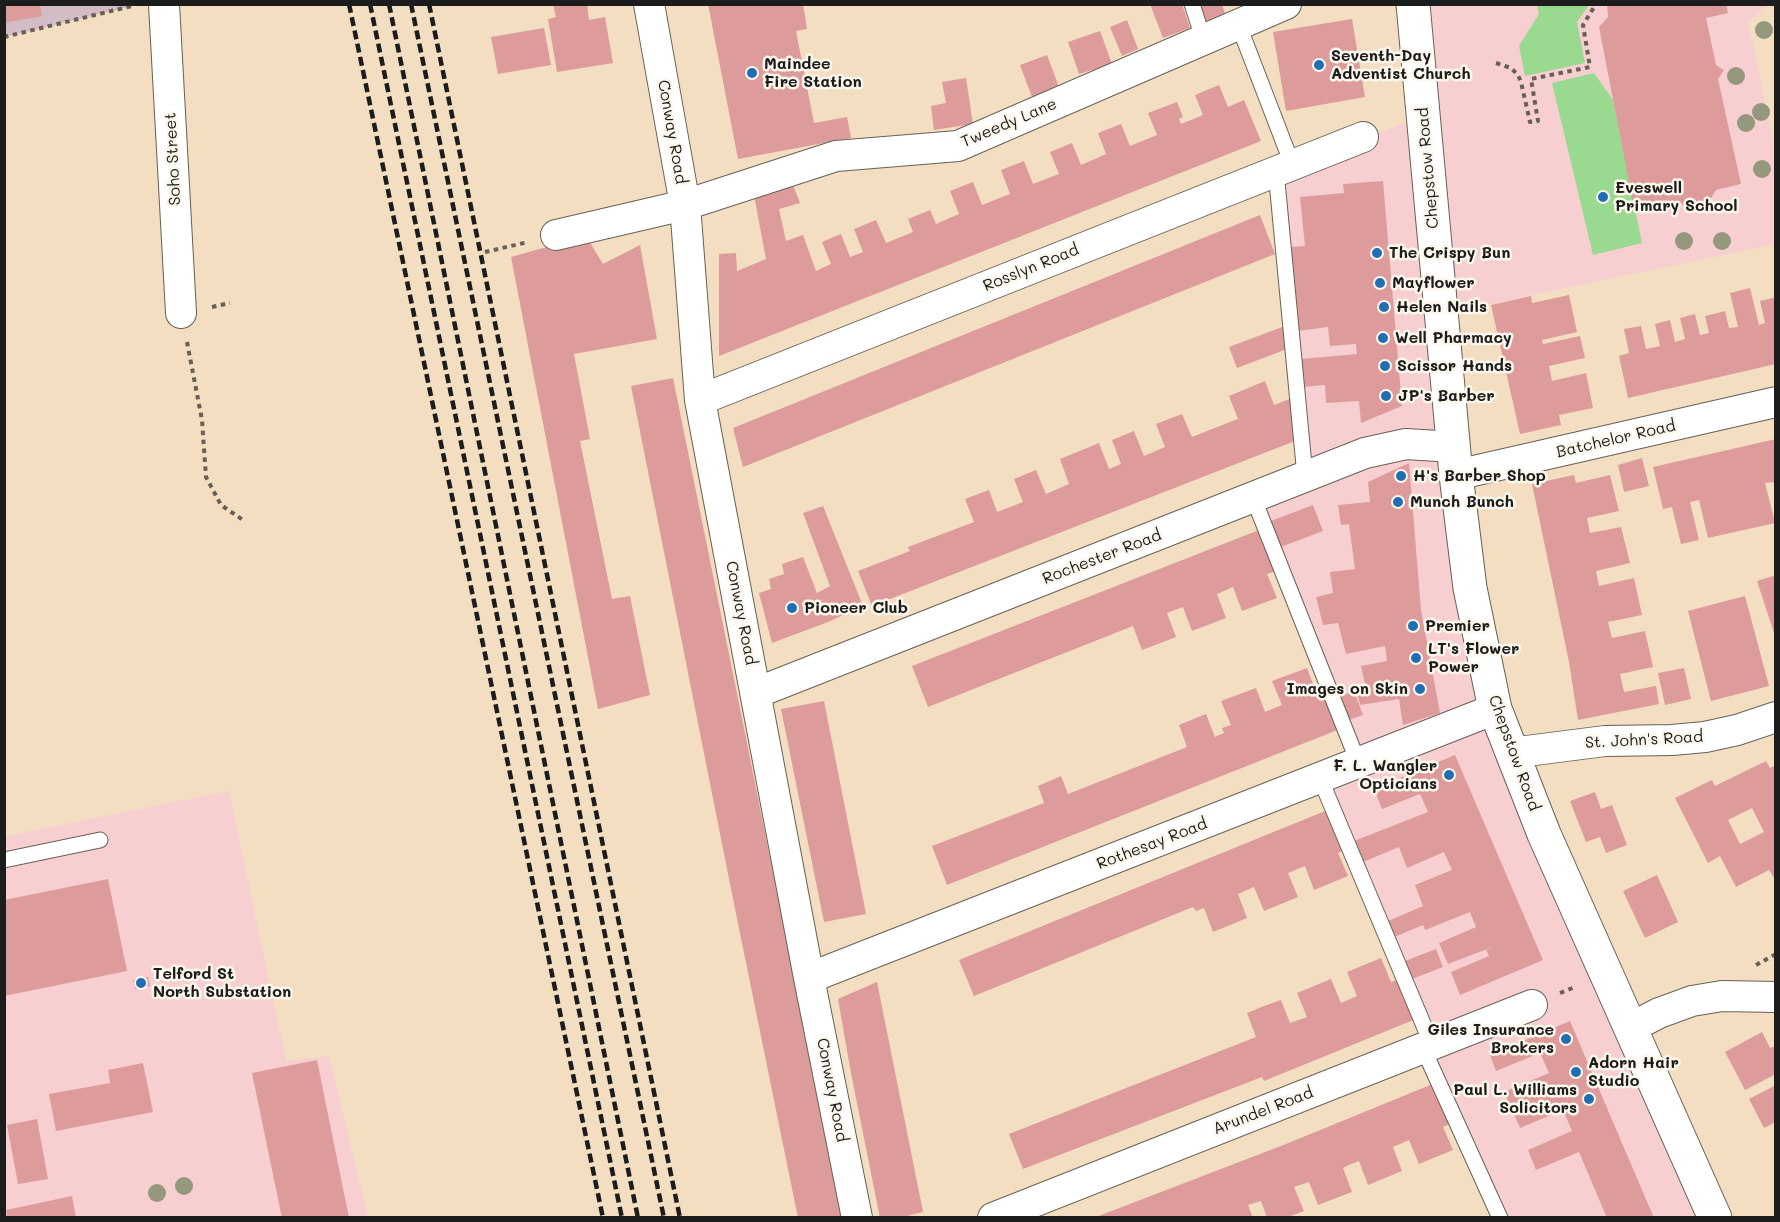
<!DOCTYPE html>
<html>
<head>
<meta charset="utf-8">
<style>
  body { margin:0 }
  #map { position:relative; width:1780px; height:1222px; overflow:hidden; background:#f3dec1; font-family:Mali,sans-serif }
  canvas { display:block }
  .frame { position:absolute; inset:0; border:6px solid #1c1c1c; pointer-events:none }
</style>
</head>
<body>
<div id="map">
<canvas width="1780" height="1222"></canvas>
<div class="frame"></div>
</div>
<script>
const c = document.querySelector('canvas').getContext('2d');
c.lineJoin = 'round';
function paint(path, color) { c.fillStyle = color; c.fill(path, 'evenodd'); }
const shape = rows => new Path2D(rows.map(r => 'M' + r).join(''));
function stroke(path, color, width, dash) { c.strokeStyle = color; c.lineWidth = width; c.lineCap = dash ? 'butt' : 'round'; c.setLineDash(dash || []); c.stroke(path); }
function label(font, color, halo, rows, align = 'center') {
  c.font = font + ' Mali,sans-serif'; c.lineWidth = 5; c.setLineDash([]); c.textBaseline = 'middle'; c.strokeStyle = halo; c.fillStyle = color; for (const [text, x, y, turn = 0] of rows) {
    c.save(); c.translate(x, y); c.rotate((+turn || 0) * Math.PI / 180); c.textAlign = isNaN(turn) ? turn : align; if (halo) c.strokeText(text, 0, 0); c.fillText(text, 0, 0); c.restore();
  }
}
const built = shape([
  [1413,5,1767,5,1748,22,1775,149,1775,244,1477,307,1440,304,1495,709,1715,1217,1500,1217,1423,1048,1431,1045,1320,778,1358,762,1253,497,1305,476,1276,171,1423,116],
  [229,791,286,1061,329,1056,368,1217,5,1218,5,836]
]);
const industrial = shape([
  [5,4,137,5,5,37]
]);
const green = shape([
  [1537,5,1589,5,1577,22,1585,63,1525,76,1519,46,1539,14],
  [1594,73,1613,100,1642,243,1593,255,1552,83]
]);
const building = shape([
  [4,4,40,4,42,16,4,23],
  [553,4,587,4,589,20,605,17,613,63,557,72,548,19,556,17],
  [708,4,803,4,807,29,796,31,814,123,847,117,851,138,738,159],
  [1150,4,1182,4,1190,28,1163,38],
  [1198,4,1222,4,1225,14,1204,22],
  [1607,4,1726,4,1728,13,1706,18,1716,65,1724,70,1718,79,1741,184,1716,190,1710,200,1694,203,1689,209,1682,204,1657,208,1652,204,1634,208,1599,27,1608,17],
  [1352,19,1365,97,1286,111,1273,32],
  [1127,20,1138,49,1122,56,1110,27],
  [544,28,551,65,498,74,491,37],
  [1100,31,1112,64,1079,74,1068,42],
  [1047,55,1059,87,1032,97,1020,65],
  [966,78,973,124,934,130,931,106,946,103,942,82],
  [1219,85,1228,107,1244,100,1261,141,719,356,719,254,736,253,737,271,766,259,753,190,790,177,800,203,779,209,786,241,803,235,816,271,831,264,822,242,841,234,850,257,863,252,854,229,876,220,886,243,913,232,908,219,930,210,936,224,959,214,950,191,973,182,982,205,1010,194,1001,170,1024,161,1033,184,1059,174,1050,152,1072,143,1081,165,1106,154,1098,133,1121,124,1130,146,1157,135,1148,113,1177,102,1183,117,1179,119,1181,124,1203,115,1195,95],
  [1383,181,1402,406,1361,423,1359,401,1326,403,1325,385,1303,387,1301,359,1357,354,1356,344,1330,346,1328,327,1298,331,1291,247,1305,246,1300,197,1344,193,1343,184],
  [1260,215,1275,254,743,467,733,428],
  [586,236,603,264,640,245,657,339,574,354,590,439,580,441,612,599,630,596,650,695,598,709,511,257],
  [1750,288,1759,325,1765,323,1760,301,1776,297,1776,364,1628,398,1619,356,1629,353,1624,329,1641,326,1646,349,1660,346,1655,324,1670,320,1675,342,1685,339,1680,318,1695,314,1700,335,1709,333,1705,316,1725,311,1729,328,1738,327,1730,293],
  [1569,295,1577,332,1542,340,1543,344,1580,336,1585,358,1549,366,1552,381,1586,373,1593,408,1559,415,1561,425,1520,434,1491,305,1531,296,1532,303],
  [1285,326,1287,349,1237,368,1229,347],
  [673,378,745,733,842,1218,798,1218,730,884,631,386],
  [1265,381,1274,405,1292,398,1295,441,872,606,858,571,910,551,908,547,974,522,965,499,989,490,997,512,1023,502,1014,479,1036,470,1046,494,1069,484,1060,459,1099,443,1109,469,1121,464,1112,440,1134,431,1144,456,1165,447,1156,424,1182,414,1192,437,1230,422,1238,419,1229,396],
  [1776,439,1776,490,1773,482,1765,483,1775,523,1708,538,1699,500,1690,502,1699,540,1681,544,1672,507,1663,509,1653,467],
  [1642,458,1649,486,1624,492,1618,465],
  [1409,463,1421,610,1440,713,1403,725,1399,699,1360,705,1356,687,1365,684,1361,666,1387,661,1385,646,1346,654,1338,623,1323,625,1316,597,1333,593,1330,572,1355,569,1349,524,1341,525,1338,505,1370,502,1368,482],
  [1574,475,1576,483,1610,475,1619,511,1587,518,1590,533,1621,527,1630,563,1596,571,1599,586,1634,578,1642,615,1608,622,1612,638,1645,631,1653,667,1620,674,1624,692,1656,686,1659,704,1578,720,1569,662,1532,484],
  [1313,505,1323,531,1278,548,1268,522],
  [823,506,863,606,828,622,772,643,759,593,771,589,769,579,784,574,782,564,803,557,817,593,830,586,803,513],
  [1259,530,1276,571,1267,574,1277,598,1242,611,1233,587,1217,594,1226,618,1192,631,1183,607,1167,613,1176,637,1142,650,1133,626,928,707,912,666],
  [1776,575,1776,636,1775,636,1757,581],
  [1745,596,1769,686,1711,701,1688,611],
  [1307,668,1316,692,1324,689,1340,729,947,885,932,846,1044,803,1038,786,1061,776,1068,794,1187,747,1179,725,1206,714,1215,737,1224,733,1222,728,1231,725,1221,701,1256,688,1265,712,1282,705,1272,681],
  [1684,668,1691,699,1665,705,1658,673],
  [1354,691,1363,715,1346,721,1338,697],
  [824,701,866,914,824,922,781,709],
  [1455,755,1543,960,1460,995,1451,972,1489,956,1486,949,1495,946,1448,964,1439,943,1476,927,1470,912,1425,930,1423,925,1394,937,1388,921,1423,906,1415,885,1452,870,1444,852,1407,868,1399,847,1363,862,1354,841,1428,812,1420,794,1382,809,1374,789],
  [1766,761,1770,768,1776,765,1776,881,1769,870,1736,887,1720,856,1708,863,1675,798,1712,780,1715,786],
  [1752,808,1764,832,1740,844,1728,820],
  [1595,792,1601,809,1612,805,1627,845,1606,853,1600,837,1586,842,1570,801],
  [1330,809,1346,849,1338,853,1348,876,1314,890,1305,866,1288,873,1298,897,1264,911,1254,887,1238,894,1247,918,1213,932,1204,908,1196,911,1193,907,974,996,959,960],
  [1657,875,1678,922,1645,938,1623,891],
  [108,879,127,971,4,996,4,900],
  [1436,949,1443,967,1412,979,1405,961],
  [1381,958,1391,982,1399,979,1416,1019,1264,1081,1262,1077,1023,1169,1009,1134,1256,1037,1247,1013,1264,1006,1281,1000,1290,1023,1307,1017,1297,993,1331,979,1341,1003,1357,996,1347,972],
  [148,977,150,986,135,989,133,980],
  [877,982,923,1212,899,1218,880,1218,851,1073,838,999],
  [1570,1021,1607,1108,1654,1218,1607,1218,1579,1152,1536,1170,1528,1150,1572,1131,1563,1110,1520,1128,1504,1092,1549,1073,1540,1053,1496,1071,1490,1055],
  [1762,1032,1770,1048,1776,1046,1776,1074,1745,1090,1725,1052],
  [317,1060,349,1218,282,1218,252,1073],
  [143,1063,153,1112,56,1131,49,1094,110,1083,108,1070],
  [1435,1083,1451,1123,1443,1127,1453,1150,1419,1164,1409,1140,1393,1147,1402,1171,1368,1185,1359,1161,1351,1164,1343,1168,1352,1192,1318,1205,1309,1182,1294,1187,1304,1211,1288,1217,1267,1218,1261,1201,1248,1205,1253,1218,1096,1217,1286,1144],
  [1776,1085,1776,1122,1764,1128,1749,1099],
  [37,1119,48,1179,18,1184,7,1125],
  [72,1196,76,1218,7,1218,6,1210]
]);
const path = shape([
  [4,37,132,6],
  [1496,63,1511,68,1518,75,1521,82,1530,122,1538,121,1531,79,1590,67,1583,25,1596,4],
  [485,252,528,242],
  [212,307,230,303],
  [187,342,202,420,206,477,221,505,243,520],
  [1756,965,1776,954],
  [1560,993,1575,987]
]);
const lane = shape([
  [1192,4,1204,41],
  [1239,26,1292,164],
  [1276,171,1305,476],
  [1253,497,1358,762],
  [1320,778,1432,1045],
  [4,860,100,840],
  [1423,1048,1500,1218]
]);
const street = shape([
  [164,4,181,313],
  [649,4,685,205,700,400,809,978,857,1218],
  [556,235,685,205,836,156,958,146,1286,4],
  [700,400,1363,137],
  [1456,475,1776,402],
  [756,693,1365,453,1406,444,1454,447],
  [1511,753,1605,741,1672,740,1705,737,1737,730,1776,717],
  [809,978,1495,709],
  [1630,1028,1659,1013,1692,1001,1722,996,1776,997],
  [993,1218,1532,1005]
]);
const secondary = shape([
  [1413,4,1456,475,1470,588,1495,709,1544,834,1715,1218]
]);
const rail = shape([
  [349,4,603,1218],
  [370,4,622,1218],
  [389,4,638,1218],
  [411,4,664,1218],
  [429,4,680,1218]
]);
const trees = [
  [1764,30],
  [1736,76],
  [1761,112],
  [1746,123],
  [1762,169],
  [1684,241],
  [1722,241],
  [184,1186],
  [157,1193]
];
const markers = [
  [1319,65,6,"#1f6fb2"],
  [752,73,6,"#1f6fb2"],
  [1603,197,6,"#1f6fb2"],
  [1377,253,6,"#1f6fb2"],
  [1380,283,6,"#1f6fb2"],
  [1384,307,6,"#1f6fb2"],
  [1383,338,6,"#1f6fb2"],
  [1385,366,6,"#1f6fb2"],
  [1386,396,6,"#1f6fb2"],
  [1401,476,6,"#1f6fb2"],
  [1398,502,6,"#1f6fb2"],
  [792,608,6,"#1f6fb2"],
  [1413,626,6,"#1f6fb2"],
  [1416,658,6,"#1f6fb2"],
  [1420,689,6,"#1f6fb2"],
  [1449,775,6,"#1f6fb2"],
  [141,983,6,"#1f6fb2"],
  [1566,1039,6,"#1f6fb2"],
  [1576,1072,6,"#1f6fb2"],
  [1589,1099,6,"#1f6fb2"]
];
const poiNames = [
  ["Seventh-Day",1331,56],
  ["Adventist Church",1331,74],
  ["Maindee",764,64],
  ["Fire Station",764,82],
  ["Eveswell",1615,188],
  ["Primary School",1615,206],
  ["The Crispy Bun",1389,253],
  ["Mayflower",1392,283],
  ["Helen Nails",1396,307],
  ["Well Pharmacy",1395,338],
  ["Scissor Hands",1397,366],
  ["JP's Barber",1398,396],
  ["H's Barber Shop",1413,476],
  ["Munch Bunch",1410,502],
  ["Pioneer Club",804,608],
  ["Premier",1425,626],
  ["LT's Flower",1428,649],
  ["Power",1428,667],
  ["Images on Skin",1408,689,"right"],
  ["F. L. Wangler",1437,766,"right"],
  ["Opticians",1437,784,"right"],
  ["Telford St",153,974],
  ["North Substation",153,992],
  ["Giles Insurance",1554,1030,"right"],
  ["Brokers",1554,1048,"right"],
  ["Adorn Hair",1588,1063],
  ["Studio",1588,1081],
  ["Paul L. Williams",1577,1090,"right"],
  ["Solicitors",1577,1108,"right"]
];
const streetNames = [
  ["Tweedy Lane",1009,123,-23],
  ["Conway Road",672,132,80],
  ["Soho Street",173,159,-93],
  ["Chepstow Road",1428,168,-95],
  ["Rosslyn Road",1031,268,-22],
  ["Batchelor Road",1616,439,-13],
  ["Rochester Road",1102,557,-21],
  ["Conway Road",741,613,79],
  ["St. John's Road",1644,740,-3],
  ["Chepstow Road",1514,753,70],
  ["Rothesay Road",1152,844,-21],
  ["Conway Road",832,1090,79],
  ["Arundel Road",1263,1111,-21]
];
paint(built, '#f7cfd1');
paint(industrial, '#d2bdc6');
paint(green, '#99d990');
paint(building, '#dd9c9b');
stroke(lane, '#676056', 17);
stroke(street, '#676056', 32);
stroke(secondary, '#676056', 35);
stroke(path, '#676056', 4, [4.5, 4.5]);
stroke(lane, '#fff', 15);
stroke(street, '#fff', 30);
stroke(secondary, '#fff', 33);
stroke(rail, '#1c1c1c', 4.5, [9, 4.5]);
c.fillStyle = '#95987d';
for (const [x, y] of trees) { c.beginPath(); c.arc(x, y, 9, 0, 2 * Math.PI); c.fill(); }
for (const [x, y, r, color] of markers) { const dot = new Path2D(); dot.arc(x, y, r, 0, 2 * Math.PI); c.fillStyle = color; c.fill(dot); stroke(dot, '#fbf7ec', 2); }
label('bold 16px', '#1c1c1c', '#fbf7ec', poiNames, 'left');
label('16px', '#1c1c1c', '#fbf7ec', streetNames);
</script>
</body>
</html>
